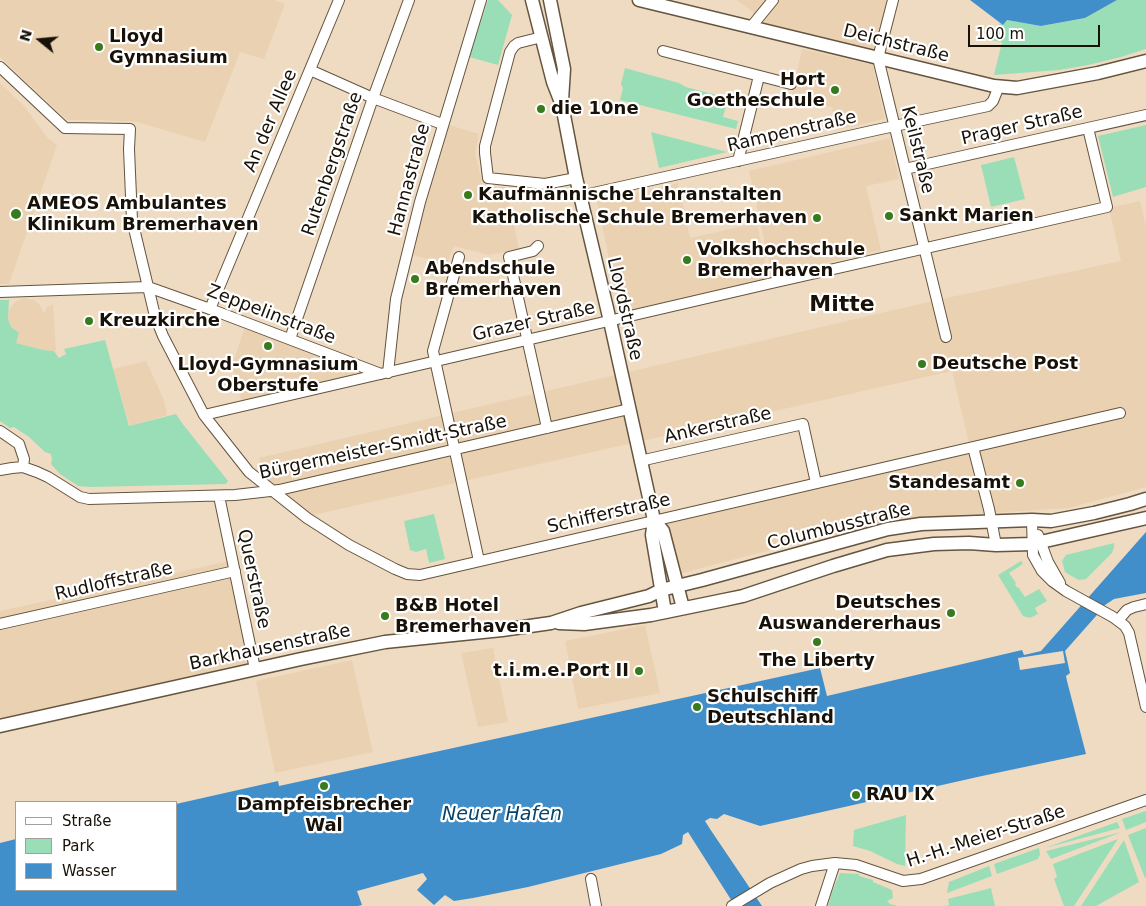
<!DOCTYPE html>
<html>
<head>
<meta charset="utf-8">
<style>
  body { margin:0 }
  #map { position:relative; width:1146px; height:906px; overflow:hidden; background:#efdbc2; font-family:"DejaVu Sans",sans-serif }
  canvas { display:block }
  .legend { position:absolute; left:15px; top:801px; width:162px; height:90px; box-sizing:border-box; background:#fff; border:1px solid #a3a09c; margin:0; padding:6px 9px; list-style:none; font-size:15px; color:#181108 }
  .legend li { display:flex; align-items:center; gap:10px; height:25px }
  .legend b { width:25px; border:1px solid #a3a09c }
  .north { position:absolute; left:15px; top:15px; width:50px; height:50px; -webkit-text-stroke:4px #fff; paint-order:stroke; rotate:287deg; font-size:14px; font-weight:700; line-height:20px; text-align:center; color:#181108 }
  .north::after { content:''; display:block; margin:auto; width:18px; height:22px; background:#181108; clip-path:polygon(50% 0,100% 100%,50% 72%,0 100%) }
  .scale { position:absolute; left:968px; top:25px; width:132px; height:22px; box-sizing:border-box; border:2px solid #181108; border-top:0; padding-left:6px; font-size:15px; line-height:18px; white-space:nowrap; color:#181108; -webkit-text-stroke:4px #fff; paint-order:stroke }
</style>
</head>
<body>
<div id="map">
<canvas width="1146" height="906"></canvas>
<ul class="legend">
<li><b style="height:6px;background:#fff"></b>Straße</li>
<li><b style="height:14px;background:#9adeb7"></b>Park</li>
<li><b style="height:14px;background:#418fca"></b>Wasser</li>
</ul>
<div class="north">N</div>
<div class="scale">100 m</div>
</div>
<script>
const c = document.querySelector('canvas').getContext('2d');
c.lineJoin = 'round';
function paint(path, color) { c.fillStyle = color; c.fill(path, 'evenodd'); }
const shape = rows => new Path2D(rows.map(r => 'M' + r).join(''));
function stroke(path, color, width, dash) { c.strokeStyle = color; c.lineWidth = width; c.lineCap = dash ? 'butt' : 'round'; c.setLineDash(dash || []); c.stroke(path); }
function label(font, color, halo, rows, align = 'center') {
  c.font = font + ' "DejaVu Sans",sans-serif'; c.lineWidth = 4.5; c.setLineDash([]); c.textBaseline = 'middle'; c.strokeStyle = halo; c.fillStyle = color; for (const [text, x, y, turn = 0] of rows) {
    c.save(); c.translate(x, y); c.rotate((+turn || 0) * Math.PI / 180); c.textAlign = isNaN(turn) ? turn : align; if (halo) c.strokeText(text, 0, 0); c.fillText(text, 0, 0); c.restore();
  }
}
const built = shape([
  [0,0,274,0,285,4,264,59,240,52,205,142,137,122,100,120,67,120,0,57],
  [737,0,898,0,884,54,754,25,753,12],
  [802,49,873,65,885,119,836,130,832,107,791,98],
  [0,83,24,106,47,137,57,145,9,284,0,284],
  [449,125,479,134,475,153,483,187,506,187,519,249,489,255,454,246,447,264,413,255,416,244,415,242,418,229],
  [890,138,899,179,866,186,881,250,772,275,749,171],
  [678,183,690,238,757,223,769,281,621,314,597,202],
  [1140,201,1146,226,1146,487,1069,508,924,517,887,524,770,550,656,580,646,529,971,452,952,371,309,516,266,483,259,458,937,300,1121,261,1109,208],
  [24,298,34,300,40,305,43,312,46,311,46,308,53,304,56,351,43,350,16,343,8,319,9,310,15,302],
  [245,326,373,374,242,403,232,366],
  [146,361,164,400,167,415,130,426,113,369],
  [234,560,256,665,0,721,0,611],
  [645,625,660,693,578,709,565,641],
  [493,648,508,722,478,727,461,653],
  [352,660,373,752,275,773,256,681]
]);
const green = shape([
  [488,0,498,0,512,15,498,65,469,57],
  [1117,0,1146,0,1146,49,1121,57,1088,65,1059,70,994,75,1002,42,989,40,1000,23,1003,25,1006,20,1042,26,1085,18],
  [625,68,679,83,686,87,728,98,723,117,738,121,736,129,620,100,623,88,621,84],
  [1146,125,1146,187,1113,197,1098,136],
  [651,132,727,152,659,168],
  [1014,157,1025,199,991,207,981,165],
  [0,300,9,300,8,319,11,327,19,333,16,343,43,350,54,351,59,358,66,354,64,349,105,340,129,426,176,414,182,423,228,481,226,484,90,487,78,486,60,474,51,464,52,459,51,454,45,452,29,437,14,427,10,428,0,421],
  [434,514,445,559,429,563,426,549,416,552,410,550,404,521],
  [1114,543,1114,547,1112,553,1086,579,1079,580,1075,578,1065,572,1062,561,1066,555],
  [1021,561,1023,564,1009,573,1016,583,1015,584,1017,588,1018,587,1025,597,1039,589,1047,601,1035,608,1038,614,1030,618,1023,616,998,575],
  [1146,811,1146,822,1126,830,1122,819],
  [906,815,905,866,897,864,870,851,853,846,854,830],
  [1117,822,1120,828,1045,848],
  [1146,828,1146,878,1145,878,1128,835],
  [1122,832,1051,859,1046,851],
  [1118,839,1074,906,1064,906,1054,879,1057,877,1053,864],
  [1124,840,1139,882,1096,906,1081,906],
  [1039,848,1040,854,1038,859,997,874,994,864],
  [989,866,992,876,947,893,949,882],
  [840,873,859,874,859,876,873,880,873,882,892,890,893,898,887,901,890,904,898,906,828,906,832,892],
  [991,888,995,906,946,906,949,905,948,899]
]);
const water = shape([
  [970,0,1117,0,1085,18,1041,26,1007,20,1003,25],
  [1146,532,1146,593,1114,599,1105,605,1096,616,1065,651,1070,673,1066,676,1067,681,1086,754,982,776,760,826,724,814,717,819,710,818,705,821,710,829,762,906,735,906,688,832,683,835,682,844,661,854,528,887,473,898,454,901,445,895,434,905,417,890,427,879,423,873,357,891,362,905,358,906,0,906,0,843,16,839,16,890,176,890,176,804,278,781,279,786,820,668,827,696,1022,650,1024,655,1041,651]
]);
const pier = shape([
  [1063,651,1065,663,1020,670,1018,658]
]);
const minor = shape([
  [893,0,878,58,946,337],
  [751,27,773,0],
  [542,37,518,43,514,46,510,52,485,146,485,153,488,178,545,184,576,178],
  [663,51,791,84],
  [0,67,65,128,130,129,129,149,132,220,155,316,163,336,204,415,249,472,307,518,349,545,395,569,407,574,420,575,1120,413],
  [310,70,373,98,442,124],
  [738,161,759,76],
  [905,169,1146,115],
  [580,196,876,130,988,106,993,101,999,86],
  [538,246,533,251,509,257,547,428],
  [459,257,433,351,479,561],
  [0,292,148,287,210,309,381,374],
  [210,309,339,0],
  [290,339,373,98,409,0],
  [388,373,396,299,420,202,481,0],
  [204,415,772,283,1107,207,1088,128],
  [0,431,19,444,24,459,23,467],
  [973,447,989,509,996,545],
  [640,461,803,424,816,483],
  [0,470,12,468,23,467,37,472,48,477,80,497,89,499,235,495,279,490,629,409],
  [219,496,255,669],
  [1032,520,1033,555,1042,571,1052,581,1066,591,1113,617,1125,626,1129,633,1146,707],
  [1038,535,1048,562,1060,583],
  [1119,621,1121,617,1127,610,1134,607,1146,604],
  [0,624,235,571],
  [591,879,596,906],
  [732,906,770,883,801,869,812,866,835,863,856,865,903,881,921,879,1146,800],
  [821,906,835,863]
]);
const major = shape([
  [532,0,553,82,562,105,576,178,610,321,654,520,652,535,665,612],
  [550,0,564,69,562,100],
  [639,0,994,86,1017,88,1098,73,1146,61],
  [654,520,663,531,683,608],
  [559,623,584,624,651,615,724,600,743,596,833,566,887,550,934,544,969,543,996,545,1032,544,1146,518],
  [0,726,301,659,385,642,502,630,551,623,581,613,649,596,661,590,702,580,888,529,921,524,1032,520,1051,521,1094,513,1130,504,1146,499]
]);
const markers = [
  [99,47,5,"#387b1c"],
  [835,90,5,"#387b1c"],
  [541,109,5,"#387b1c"],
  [468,195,5,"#387b1c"],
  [16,214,6,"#387b1c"],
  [889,216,5,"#387b1c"],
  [817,218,5,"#387b1c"],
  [687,260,5,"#387b1c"],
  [415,279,5,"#387b1c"],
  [89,321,5,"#387b1c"],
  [268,346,5,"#387b1c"],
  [922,364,5,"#387b1c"],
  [1020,483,5,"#387b1c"],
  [951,613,5,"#387b1c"],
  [385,616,5,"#387b1c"],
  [817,642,5,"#387b1c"],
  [639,671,5,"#387b1c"],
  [697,707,5,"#387b1c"],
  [324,786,5,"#387b1c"],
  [856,795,5,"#387b1c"]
];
const poiNames = [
  ["Lloyd",109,37],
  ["Gymnasium",109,58],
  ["Hort",825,80,"right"],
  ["Goetheschule",825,101,"right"],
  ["die 10ne",551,109],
  ["Kaufmännische Lehranstalten",478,195],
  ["AMEOS Ambulantes",27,204],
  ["Klinikum Bremerhaven",27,225],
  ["Sankt Marien",899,216],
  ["Katholische Schule Bremerhaven",807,218,"right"],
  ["Volkshochschule",697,250],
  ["Bremerhaven",697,271],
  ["Abendschule",425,269],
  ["Bremerhaven",425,290],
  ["Kreuzkirche",99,321],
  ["Deutsche Post",932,364],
  ["Lloyd-Gymnasium",268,365,"center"],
  ["Oberstufe",268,386,"center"],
  ["Standesamt",1010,483,"right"],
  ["Deutsches",941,603,"right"],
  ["Auswandererhaus",941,624,"right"],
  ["B&B Hotel",395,606],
  ["Bremerhaven",395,627],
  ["The Liberty",817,661,"center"],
  ["t.i.m.e.Port II",629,671,"right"],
  ["Schulschiff",707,697],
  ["Deutschland",707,718],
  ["RAU IX",866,795],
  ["Dampfeisbrecher",324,805,"center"],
  ["Wal",324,826,"center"]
];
const streetNames = [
  ["Deichstraße",896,44,14],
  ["An der Allee",271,121,-67],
  ["Prager Straße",1022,126,-13],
  ["Rampenstraße",792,132,-13],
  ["Keilstraße",917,150,76],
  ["Rutenbergstraße",333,164,-71],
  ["Hannastraße",410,180,-75],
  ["Lloydstraße",624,309,77],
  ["Zeppelinstraße",271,315,21],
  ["Grazer Straße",534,322,-13],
  ["Ankerstraße",718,426,-13],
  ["Bürgermeister-Smidt-Straße",383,448,-12],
  ["Schifferstraße",609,514,-13],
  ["Columbusstraße",839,527,-14],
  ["Querstraße",253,579,78],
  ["Rudloffstraße",114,582,-13],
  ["Barkhausenstraße",270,648,-12],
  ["H.-H.-Meier-Straße",986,837,-18]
];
const waterNames = [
  ["Neuer Hafen",502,815]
];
const districtNames = [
  ["Mitte",842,305]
];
paint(built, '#ead1b2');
paint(green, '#9adeb7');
paint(water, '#418fca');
paint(pier, '#efdbc2');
stroke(minor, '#65543e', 12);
stroke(major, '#65543e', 15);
stroke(minor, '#fff', 10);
stroke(major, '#fff', 12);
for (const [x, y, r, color] of markers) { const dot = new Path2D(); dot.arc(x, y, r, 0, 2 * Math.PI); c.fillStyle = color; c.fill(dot); stroke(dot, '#fff', 2); }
label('bold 18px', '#181108', '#fff', poiNames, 'left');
label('18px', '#181108', '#fff', streetNames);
label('italic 19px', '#05446b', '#fff', waterNames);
label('bold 22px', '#181108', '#fff', districtNames);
</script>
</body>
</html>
